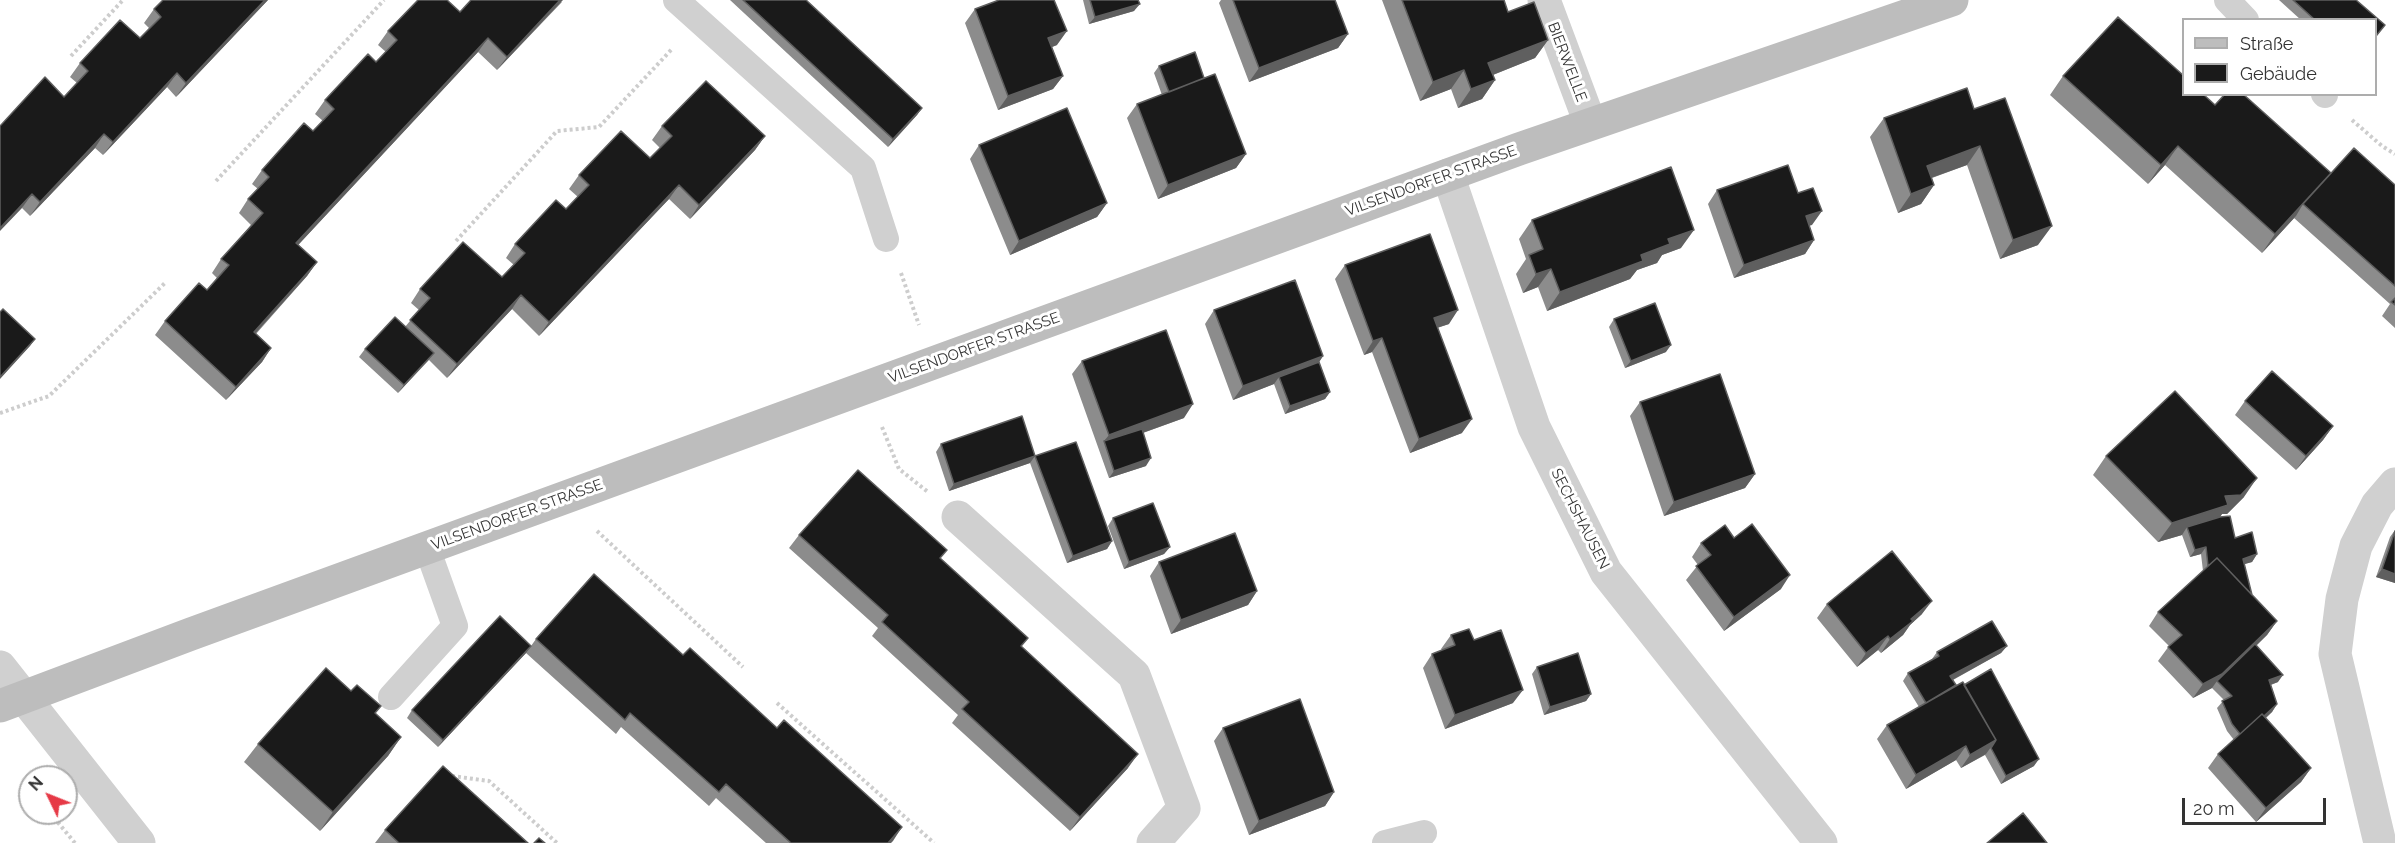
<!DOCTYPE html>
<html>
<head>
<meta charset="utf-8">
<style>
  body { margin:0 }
  #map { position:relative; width:2395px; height:843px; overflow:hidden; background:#fff; font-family:Raleway,sans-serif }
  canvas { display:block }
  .legend { position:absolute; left:2182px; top:18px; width:195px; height:78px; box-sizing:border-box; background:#fff; border:2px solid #adadad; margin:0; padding:8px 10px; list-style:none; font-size:18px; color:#333 }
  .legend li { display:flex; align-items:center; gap:12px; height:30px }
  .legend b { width:30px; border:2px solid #adadad }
  .north { position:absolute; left:18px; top:765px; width:60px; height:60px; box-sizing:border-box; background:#fff; border:2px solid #adadad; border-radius:50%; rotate:313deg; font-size:16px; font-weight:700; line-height:24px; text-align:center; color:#333 }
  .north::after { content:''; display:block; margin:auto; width:21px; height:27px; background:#e63946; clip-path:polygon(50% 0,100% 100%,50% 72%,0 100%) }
  .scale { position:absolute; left:2182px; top:798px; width:144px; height:27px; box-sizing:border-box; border:3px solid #333; border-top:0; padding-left:8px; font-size:18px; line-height:21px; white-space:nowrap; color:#333; -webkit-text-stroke:4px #fff; paint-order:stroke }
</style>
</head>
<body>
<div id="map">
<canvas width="2395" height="843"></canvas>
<ul class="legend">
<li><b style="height:8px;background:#bdbdbd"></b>Straße</li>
<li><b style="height:16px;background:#1a1a1a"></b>Gebäude</li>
</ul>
<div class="north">N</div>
<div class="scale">20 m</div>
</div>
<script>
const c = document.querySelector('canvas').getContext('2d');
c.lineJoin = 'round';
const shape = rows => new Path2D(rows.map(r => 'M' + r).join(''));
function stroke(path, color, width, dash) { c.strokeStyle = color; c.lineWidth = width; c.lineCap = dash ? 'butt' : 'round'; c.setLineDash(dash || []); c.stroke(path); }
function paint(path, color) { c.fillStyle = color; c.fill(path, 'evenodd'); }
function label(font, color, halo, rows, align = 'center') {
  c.font = font + ' Raleway,sans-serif'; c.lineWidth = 6; c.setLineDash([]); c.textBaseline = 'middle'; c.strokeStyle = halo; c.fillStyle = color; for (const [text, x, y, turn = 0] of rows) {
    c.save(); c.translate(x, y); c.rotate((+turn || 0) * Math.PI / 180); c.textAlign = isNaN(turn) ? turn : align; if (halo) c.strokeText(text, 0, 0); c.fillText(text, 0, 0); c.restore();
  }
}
const path = shape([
  [71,56,123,0],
  [2352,120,2382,146,2395,154],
  [216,181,384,0],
  [456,241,557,131,599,127,672,49],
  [901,273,919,325],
  [0,413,49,396,166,282],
  [882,427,899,469,928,492],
  [597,531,743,667],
  [777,703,934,843],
  [452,776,489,781,557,843],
  [50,813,75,843]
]);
const lane = shape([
  [676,0,863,168,886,239],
  [2227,0,2246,20],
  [2324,94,2325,95],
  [391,697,455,626,427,548],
  [1385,843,1424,833]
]);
const street = shape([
  [1544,0,1590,123],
  [1448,175,1534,427,1606,572,1821,843],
  [958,517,1134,675,1184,808,1153,843],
  [0,667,139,843],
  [2380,843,2335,654,2342,599,2356,546,2377,505,2395,484]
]);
const secondary = shape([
  [0,706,191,634,1519,149,1952,0]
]);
const wall = shape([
  [268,0,176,97,167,87,103,155,95,148,30,216,22,208,64,97,77,83,70,77,80,63,140,38,149,28,144,23,154,9],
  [730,0,806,0,922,108,917,115,888,147],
  [1083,0,1138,0,1134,11,1089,24],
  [1221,0,1335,0,1348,34,1338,48,1249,82,1219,3],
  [1382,0,1504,0,1508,12,1548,40,1535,58,1493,75,1495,80,1482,99,1458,108,1451,89,1420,101],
  [2279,0,2356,0,2385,25,2376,37,2376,20,2301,20],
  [562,2,497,70,478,52,298,245,317,262,307,276,256,334,271,348,262,362,226,400,155,335,165,321,207,290,217,278,212,273,221,259,251,225,239,213,248,199,258,189,252,184,262,170,313,131,323,121,315,114,325,100,376,62,386,52,378,45,388,31,460,12],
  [975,9,1057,45,1052,47,1063,76,1053,89,998,110,965,23],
  [1159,66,1204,78,1246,154,1236,168,1158,199,1127,118,1137,104,1162,95,1154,73],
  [2063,76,2215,105,2331,173,2395,185,2395,328,2382,316,2390,304,2294,218,2296,216,2262,253,2165,165,2148,184,2050,95],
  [1974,109,2038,245,2000,259,1967,165,1932,178,1934,185,1921,204,1898,213,1870,137,1884,118],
  [662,126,765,136,755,150,690,219,669,199,539,336,512,309,447,378,429,360,398,393,359,357,365,349,405,327,419,310,411,303,420,289,502,277,514,265,506,258,515,244,566,209,578,197,569,189,579,175,650,158,660,148,652,140],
  [979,145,1107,203,1097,217,1010,255,970,159],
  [1717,190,1798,193,1812,225,1809,225,1814,240,1805,254,1734,278,1708,204],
  [1532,220,1681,248,1662,255,1657,263,1637,270,1630,279,1547,311,1538,287,1523,293,1516,274,1526,259,1519,239],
  [1345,265,1449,324,1437,328,1462,433,1410,453,1372,352,1364,355,1335,279],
  [1214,310,1323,356,1319,362,1330,392,1325,399,1285,414,1274,384,1233,400,1205,324],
  [1614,319,1666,352,1625,368,1609,327],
  [1082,361,1184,418,1143,433,1146,466,1109,478,1072,374],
  [2245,401,2333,426,2323,440,2296,470,2235,415],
  [1640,402,1755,474,1745,488,1664,516,1630,416],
  [941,444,1035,456,1030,463,949,491,936,452],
  [1035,456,1112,541,1107,549,1067,563,1030,463],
  [2106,456,2244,497,2227,514,2222,514,2220,517,2235,538,2257,554,2252,562,2244,564,2252,595,2277,621,2267,635,2256,646,2278,682,2271,685,2277,704,2272,712,2266,718,2311,768,2301,782,2256,822,2208,768,2218,754,2234,740,2227,731,2217,708,2224,700,2212,688,2193,698,2158,661,2169,646,2149,626,2158,612,2203,571,2201,554,2190,557,2182,535,2158,542,2093,475],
  [1113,518,1170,547,1164,554,1124,569,1108,526],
  [2395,530,2395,583,2376,577,2390,537],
  [799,535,941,559,1028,638,1021,647,1128,768,1070,831,952,723,958,715,872,636,878,628,789,548],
  [1701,543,1781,589,1724,631,1686,580,1698,565,1692,557],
  [1159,562,1257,591,1248,605,1171,634,1150,576],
  [1827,604,1922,614,1910,625,1903,635,1881,653,1878,650,1857,667,1817,618],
  [1451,635,1474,640,1513,703,1445,729,1423,668,1432,654,1442,650,1441,649],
  [536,639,891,843,766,843,716,798,709,806,621,727,616,734,526,653,438,747,407,718,412,710,531,646],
  [2007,646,2001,653,1953,680,1956,685,1964,685,2034,766,2001,784,1985,755,1961,768,1956,760,1906,789,1877,739,1887,725,1919,707,1903,681,1908,673,1932,659,1937,652],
  [1537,667,1591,694,1586,701,1544,715,1532,674],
  [376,714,401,737,388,756,320,831,244,762,258,744],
  [1223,728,1334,792,1325,806,1249,835,1214,741],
  [385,830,528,843,375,843]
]);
const shadedWall = shape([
  [265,0,268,0,176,97,186,83],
  [560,0,563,0,497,70,507,57],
  [1140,4,1134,11,1089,24,1095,17],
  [1067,31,1057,45,1039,52,1048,38],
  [1348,34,1338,48,1249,82,1259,68],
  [488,38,478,52,287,257,296,243],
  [1548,40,1535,58,1475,82,1488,63],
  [1464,70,1451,89,1420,101,1433,82],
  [177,73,167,87,103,155,113,142],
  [1063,76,1053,89,998,110,1008,96],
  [1495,80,1482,99,1458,108,1471,89],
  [922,108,917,115,888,147,893,139],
  [104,134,95,148,30,216,40,202],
  [765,136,755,150,690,219,699,205],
  [1980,146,1967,165,1914,184,1927,166],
  [2178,146,2165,165,2148,184,2161,165],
  [1246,154,1236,168,1158,199,1168,185],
  [2331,173,2317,192,2303,204,2296,216,2262,253,2275,234],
  [679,185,669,199,539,336,549,322],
  [1934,185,1921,204,1898,213,1911,194],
  [32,194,22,208,0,231,0,228],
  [1107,203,1097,217,1010,255,1019,241],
  [1822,211,1812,225,1796,230,1806,216],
  [2052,226,2038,245,2000,259,2013,240],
  [1694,230,1681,248,1662,255,1657,263,1637,270,1630,279,1547,311,1560,292,1668,239],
  [1814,240,1805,254,1734,278,1744,265],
  [317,262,307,276,244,346,254,332],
  [1551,269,1538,287,1523,293,1536,274],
  [521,295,512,309,447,378,457,364],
  [1458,310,1449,324,1424,332,1434,318],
  [1382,338,1372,352,1364,355,1373,341],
  [35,339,30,346,0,379,0,377],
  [1671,345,1666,352,1625,368,1631,361],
  [271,348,262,362,226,400,236,387],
  [434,353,428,360,398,393,404,385],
  [1323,356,1314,370,1279,377,1274,384,1233,400,1243,386],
  [1330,392,1325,399,1285,414,1290,406],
  [1193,404,1184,418,1106,446,1104,441,1109,435],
  [1472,419,1462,433,1410,453,1419,439],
  [2333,426,2323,440,2296,470,2306,456],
  [1035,456,1030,463,949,491,954,484],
  [1151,458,1146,466,1109,478,1114,471],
  [1755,474,1745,488,1664,516,1674,502],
  [2257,478,2244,497,2227,514,2222,514,2215,524,2187,527,2182,535,2158,542,2172,523,2225,496],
  [1112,541,1107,549,1067,563,1073,556],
  [1170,547,1164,554,1124,569,1129,562],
  [2206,547,2201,554,2190,557,2195,550],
  [2257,554,2252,562,2238,566,2243,559],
  [2382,569,2395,574,2395,583,2376,577],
  [1790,575,1781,589,1724,631,1734,617],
  [1257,591,1248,605,1171,634,1181,620],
  [1932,601,1922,614,1910,625,1903,635,1881,653,1890,639,1911,619],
  [2277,621,2267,635,2218,682,2217,681,2212,688,2193,698,2203,684],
  [1888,636,1878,650,1857,667,1866,653],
  [531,646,526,653,438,747,443,740],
  [2007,646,2001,653,1945,684,1950,676],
  [2283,675,2278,682,2264,687,2269,680],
  [1523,690,1513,703,1445,729,1455,715],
  [1591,694,1586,701,1544,715,1550,707],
  [2277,704,2272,712,2237,743,2242,735],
  [401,737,388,756,320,831,333,812],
  [1996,740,1986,754,1961,768,1970,755],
  [1966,746,1956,760,1906,789,1916,775],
  [1138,754,1128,768,1070,831,1080,817],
  [2039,759,2034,766,2001,784,2006,776],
  [2311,768,2301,782,2256,822,2266,808],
  [1334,792,1325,806,1249,835,1259,821],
  [902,827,893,841,891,843,888,843]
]);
const building = shape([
  [163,0,265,0,186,83,177,73,113,142,104,134,40,202,32,194,0,228,0,126,45,77,64,97,88,71,80,63,120,20,140,38,161,17,154,9,163,0],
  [418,0,447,0,460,12,471,0,560,0,507,57,488,38,296,243,317,262,254,332,271,348,236,387,165,321,199,283,207,290,229,265,221,259,263,213,248,199,269,177,262,170,304,123,313,131,334,109,325,100,368,54,376,62,397,40,388,31,418,0],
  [743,0,806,0,922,108,893,139,743,0],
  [999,0,1054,0,1067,31,1048,38,1063,76,1008,96,975,9,999,0],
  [1090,0,1138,0,1140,4,1095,17,1090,0],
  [1233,0,1335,0,1348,34,1259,68,1233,0],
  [1402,0,1504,0,1508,12,1534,2,1548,40,1488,63,1495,80,1471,89,1464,70,1433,82,1402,0],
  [2293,0,2356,0,2385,25,2376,36,2376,20,2315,20,2293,0],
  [2118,17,2184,76,2184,94,2203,94,2215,105,2225,94,2243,94,2331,173,2275,234,2178,146,2161,165,2063,76,2118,17],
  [1195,52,1204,78,1169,92,1159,66,1195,52],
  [1215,74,1246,154,1168,185,1137,104,1215,74],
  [706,81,765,136,699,205,679,185,549,322,521,295,457,364,410,320,430,298,420,289,463,242,502,277,525,253,515,244,556,200,566,209,589,185,579,175,621,131,650,158,672,136,662,126,706,81],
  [1967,88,1974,109,2005,98,2052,226,2013,240,1980,146,1927,166,1934,185,1911,194,1884,118,1967,88],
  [1067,108,1107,203,1019,241,979,145,1067,108],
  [2354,148,2395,185,2395,286,2303,204,2354,148],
  [1788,165,1798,193,1813,188,1822,211,1806,216,1814,240,1744,265,1717,190,1788,165],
  [1671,167,1694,230,1668,239,1670,244,1641,255,1643,261,1560,292,1551,269,1536,274,1529,255,1543,249,1532,220,1671,167],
  [1430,234,1458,310,1434,318,1472,419,1419,439,1382,338,1373,341,1345,265,1430,234],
  [1295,280,1323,356,1243,386,1214,310,1295,280],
  [2395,298,2395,305,2391,302,2395,298],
  [1655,303,1671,345,1631,361,1614,319,1655,303],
  [3,309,35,339,0,377,0,312,3,309],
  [395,317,434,353,404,385,365,349,395,317],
  [1166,330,1193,404,1109,435,1082,361,1166,330],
  [1319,362,1330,392,1290,406,1279,377,1319,362],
  [2272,371,2333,426,2306,456,2245,401,2272,371],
  [1720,374,1755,474,1674,502,1640,402,1720,374],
  [2175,391,2257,478,2241,495,2225,496,2228,505,2172,523,2106,456,2175,391],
  [1022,416,1035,456,954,484,941,444,1022,416],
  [1142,429,1151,458,1114,471,1104,441,1142,429],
  [1076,442,1112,541,1073,556,1035,456,1076,442],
  [858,470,947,550,940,558,1028,638,1021,646,1138,754,1080,817,962,709,969,702,882,622,888,615,799,535,858,470],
  [1153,503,1170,547,1129,562,1113,518,1153,503],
  [2230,516,2235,538,2252,532,2257,554,2243,559,2252,595,2217,558,2208,566,2206,547,2195,550,2187,527,2220,517,2230,516],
  [1752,524,1790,575,1734,617,1696,566,1711,555,1701,543,1725,525,1734,538,1752,524],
  [2395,531,2395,574,2382,569,2395,531],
  [1235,533,1257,591,1181,620,1159,562,1235,533],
  [1892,551,1932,601,1911,619,1913,621,1890,639,1888,636,1866,653,1827,604,1892,551],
  [2217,558,2277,621,2222,674,2203,684,2168,647,2182,635,2158,612,2217,558],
  [594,574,683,655,690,648,777,728,784,720,902,827,888,843,791,843,726,784,719,792,630,713,625,720,536,639,594,574],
  [500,616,531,646,443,740,412,710,500,616],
  [1992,621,2007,646,1950,676,1956,685,1926,703,1908,673,1939,656,1937,652,1992,621],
  [1469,629,1474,640,1501,630,1523,690,1455,715,1432,654,1455,645,1451,635,1469,629],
  [2255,644,2283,675,2269,680,2277,704,2264,716,2262,714,2240,734,2232,724,2222,701,2232,696,2217,681,2255,644],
  [1578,653,1591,694,1550,707,1537,667,1578,653],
  [326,668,351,691,357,685,381,706,375,713,401,737,333,812,258,744,326,668],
  [1991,669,2039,759,2006,776,1991,748,1996,740,1964,685,1991,669],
  [1963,682,1996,740,1970,755,1966,746,1916,775,1887,725,1963,682],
  [1300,699,1334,792,1259,821,1223,728,1300,699],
  [2262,714,2311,768,2266,808,2218,754,2262,714],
  [443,766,528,843,399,843,385,830,443,766],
  [2023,813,2047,843,1987,843,2023,813],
  [539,838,545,843,534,843,539,838]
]);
const streetNames = [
  ["BIERWELLE",1567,62,69],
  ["VILSENDORFER STRASSE",1431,181,-20],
  ["VILSENDORFER STRASSE",974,348,-20],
  ["VILSENDORFER STRASSE",517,515,-20],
  ["SECHSHAUSEN",1580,519,63]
];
stroke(path, '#cdcdcd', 4, [3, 3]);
stroke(lane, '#d0d0d0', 26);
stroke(street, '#d0d0d0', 33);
stroke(secondary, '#bdbdbd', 33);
paint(wall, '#8c8c8c');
paint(shadedWall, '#5f5f5f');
paint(building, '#1a1a1a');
stroke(building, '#5f5f5f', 1.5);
label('15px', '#333', '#fff', streetNames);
</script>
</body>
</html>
